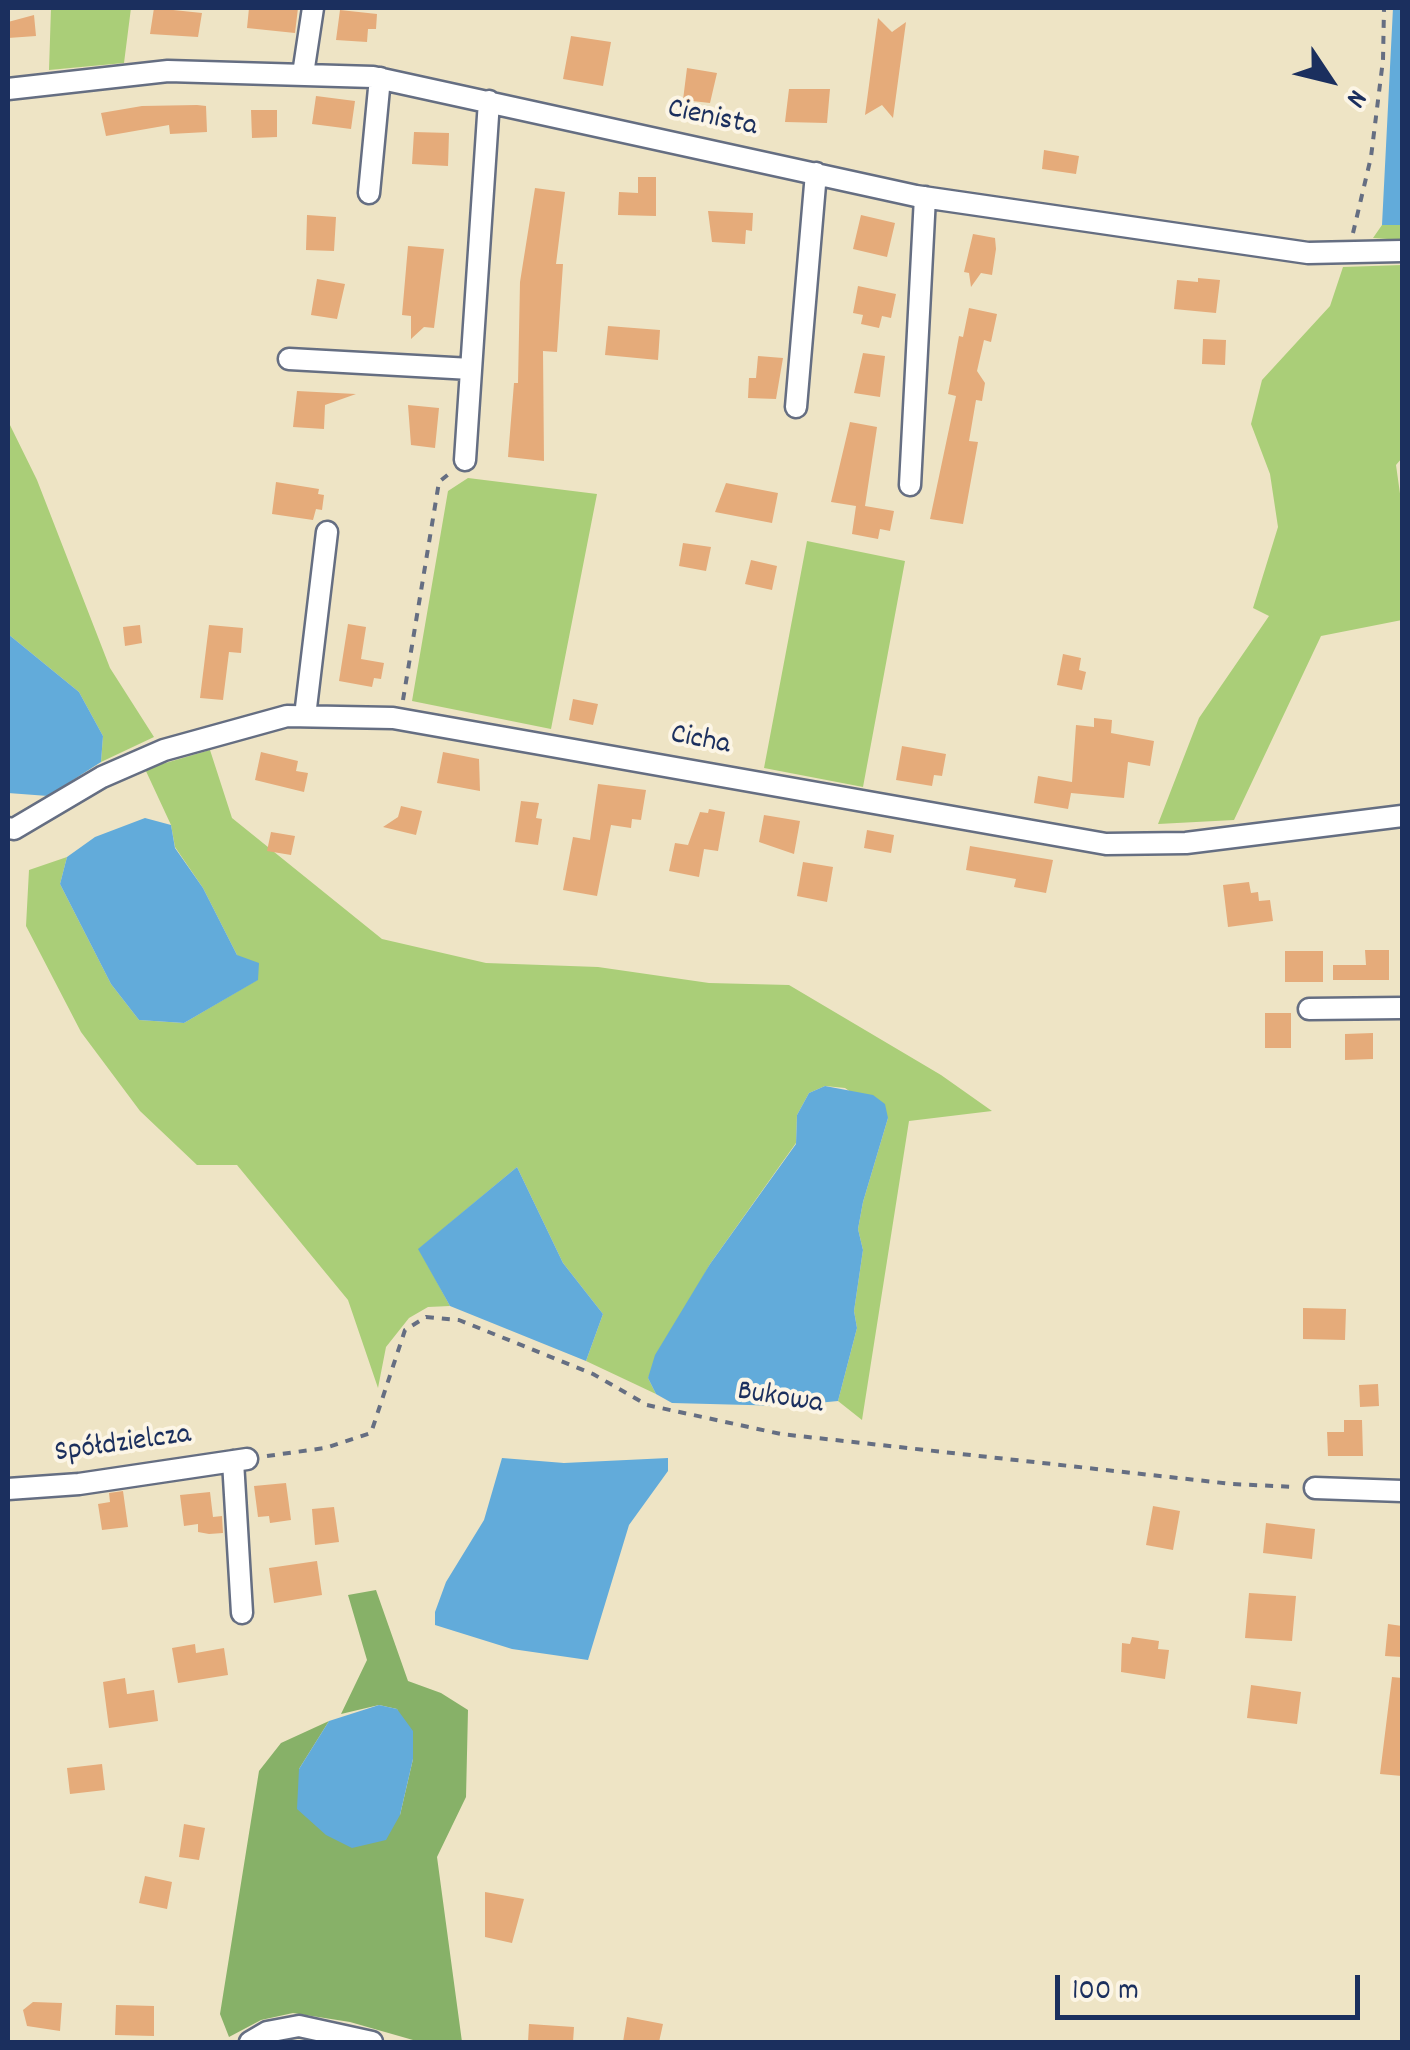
<!DOCTYPE html>
<html>
<head>
<meta charset="utf-8">
<style>
  body { margin:0 }
  #map { position:relative; width:1410px; height:2050px; overflow:hidden; background:#eee4c5; font-family:Dekko,sans-serif }
  canvas { display:block }
  .frame { position:absolute; inset:0; border:10px solid #1b2f5e; pointer-events:none }
  .north { position:absolute; left:1280px; top:30px; width:100px; height:100px; -webkit-text-stroke:8px #fcf5e5; paint-order:stroke; rotate:125deg; font-size:28px; font-weight:700; line-height:40px; text-align:center; color:#1b2f5e }
  .north::after { content:''; display:block; margin:auto; width:35px; height:45px; background:#1b2f5e; clip-path:polygon(50% 0,100% 100%,50% 72%,0 100%) }
  .scale { position:absolute; left:1055px; top:1975px; width:305px; height:45px; box-sizing:border-box; border:5px solid #1b2f5e; border-top:0; padding-left:12px; font-size:30px; line-height:35px; white-space:nowrap; color:#1b2f5e; -webkit-text-stroke:8px #fcf5e5; paint-order:stroke }
</style>
</head>
<body>
<div id="map">
<canvas width="1410" height="2050"></canvas>
<div class="frame"></div>
<div class="north">N</div>
<div class="scale">100 m</div>
</div>
<script>
const c = document.querySelector('canvas').getContext('2d');
c.lineJoin = 'round';
function paint(path, color) { c.fillStyle = color; c.fill(path, 'evenodd'); }
const shape = rows => new Path2D(rows.map(r => 'M' + r).join(''));
function stroke(path, color, width, dash) { c.strokeStyle = color; c.lineWidth = width; c.lineCap = dash ? 'butt' : 'round'; c.setLineDash(dash || []); c.stroke(path); }
function label(font, color, halo, rows, align = 'center') {
  c.font = font + ' Dekko,sans-serif'; c.lineWidth = 8; c.setLineDash([]); c.textBaseline = 'middle'; c.strokeStyle = halo; c.fillStyle = color; for (const [text, x, y, turn = 0] of rows) {
    c.save(); c.translate(x, y); c.rotate((+turn || 0) * Math.PI / 180); c.textAlign = isNaN(turn) ? turn : align; if (halo) c.strokeText(text, 0, 0); c.fillText(text, 0, 0); c.restore();
  }
}
const green = shape([
  [51,8,131,8,124,63,49,70],
  [1382,225,1402,225,1402,240,1373,238],
  [1402,265,1402,458,1396,465,1402,508,1402,620,1321,636,1234,820,1158,824,1199,718,1269,616,1253,608,1278,527,1270,474,1251,424,1262,380,1330,306,1343,267],
  [8,421,37,480,110,668,154,737,101,762,103,736,79,692,8,634],
  [468,478,597,494,551,729,412,701,448,491],
  [807,541,905,561,863,787,764,768],
  [210,750,232,818,382,939,486,963,598,967,709,983,789,985,941,1075,992,1111,909,1121,862,1420,838,1401,857,1328,854,1311,863,1250,858,1229,863,1202,888,1118,845,1088,825,1086,809,1093,797,1115,796,1143,710,1264,648,1378,656,1394,586,1361,603,1314,563,1263,517,1167,419,1249,450,1306,428,1307,409,1318,386,1347,378,1388,348,1300,237,1165,197,1165,140,1111,81,1032,26,926,29,870,67,857,60,884,111,984,139,1020,184,1023,257,980,237,955,203,888,175,847,171,825,145,769]
]);
const forest = shape([
  [376,1590,408,1681,441,1693,468,1710,466,1797,437,1857,462,2042,420,2042,350,2022,293,2013,261,2020,229,2037,220,2014,259,1771,281,1743,329,1721,299,1769,400,1815,413,1759,397,1709,379,1705,341,1714,367,1660,348,1595]
]);
const water = shape([
  [1393,8,1402,8,1402,225,1382,225],
  [8,634,79,692,103,736,101,762,48,796,8,793],
  [145,818,171,825,175,848,203,888,237,955,259,963,258,980,184,1023,139,1020,111,984,60,884,67,857,95,837],
  [825,1086,873,1095,885,1104,888,1118,863,1202,858,1229,863,1250,854,1311,857,1328,838,1401,786,1406,672,1403,656,1394,648,1378,655,1355,710,1264,796,1144,797,1115,809,1093],
  [517,1167,563,1263,603,1314,586,1361,450,1306,418,1249],
  [502,1458,564,1463,668,1458,668,1471,629,1525,588,1660,512,1649,435,1625,435,1612,446,1582,484,1520],
  [379,1705,397,1709,413,1731,413,1759,400,1815,386,1840,352,1848,326,1835,297,1809,299,1769,329,1721]
]);
const building = shape([
  [154,8,202,13,198,37,150,34],
  [249,8,298,8,295,33,247,28],
  [340,10,377,14,376,29,368,29,367,42,336,40],
  [34,15,36,36,8,38,8,22],
  [878,18,892,32,906,22,893,118,882,105,865,115],
  [571,36,611,42,603,86,563,79],
  [687,68,717,73,710,103,683,100],
  [789,89,830,89,827,123,785,122],
  [316,96,355,101,351,129,312,124],
  [197,105,206,106,207,132,170,134,169,125,106,136,101,113,142,106],
  [251,110,277,110,277,137,252,138],
  [414,132,449,133,448,166,412,164],
  [1044,150,1079,156,1076,174,1042,169],
  [638,177,656,177,656,216,618,215,619,192,638,193],
  [535,188,565,192,556,264,563,264,557,352,543,351,544,461,508,457,514,383,518,383,520,282],
  [708,211,753,213,752,231,746,230,745,244,712,242],
  [307,215,336,217,334,251,306,250],
  [861,215,895,223,887,257,853,249],
  [973,234,995,238,996,249,992,275,981,273,971,287,969,273,964,272],
  [408,246,444,249,434,328,424,327,411,339,411,316,402,315],
  [1198,278,1220,280,1216,313,1174,309,1177,280,1198,282],
  [317,279,345,284,337,319,311,315],
  [858,286,896,294,891,318,882,316,879,328,861,324,863,315,853,313],
  [969,308,997,314,991,342,984,340,977,371,985,383,982,401,976,400,969,441,978,442,963,524,930,519,956,396,948,394,959,336,963,337],
  [608,326,660,330,658,360,605,355],
  [1203,339,1226,340,1225,365,1202,364],
  [863,353,885,356,880,397,854,393],
  [758,356,783,358,776,399,748,398,749,378,756,378],
  [297,391,356,394,325,405,324,429,293,427],
  [408,405,439,408,435,448,411,445],
  [850,422,877,427,865,506,894,511,890,531,880,529,878,539,852,534,856,506,831,502],
  [276,482,319,489,318,494,324,495,322,510,316,509,313,520,272,514],
  [726,483,778,493,772,523,715,512],
  [683,543,711,547,706,571,679,566],
  [751,560,777,566,772,590,745,584],
  [348,624,366,627,361,659,384,663,381,679,374,678,372,687,339,681],
  [140,625,142,643,125,646,123,627],
  [209,625,243,628,241,653,229,652,223,700,200,698],
  [1063,654,1081,658,1079,670,1086,672,1082,690,1057,685],
  [573,699,598,704,593,725,569,720],
  [1094,718,1112,720,1111,733,1154,741,1150,766,1128,762,1124,798,1071,793,1068,809,1034,803,1038,776,1072,782,1076,725,1094,727],
  [902,746,946,754,942,776,934,775,932,786,896,780],
  [261,752,298,761,296,771,308,773,304,792,255,780],
  [443,752,479,759,480,791,437,783],
  [598,784,646,790,641,820,632,819,631,828,611,825,597,896,563,890,573,837,590,840],
  [521,801,539,803,536,818,542,819,538,845,515,842],
  [401,806,422,811,416,835,383,827,398,817],
  [709,809,725,812,718,851,704,849,699,877,669,871,675,843,688,845,700,812,708,813],
  [764,815,800,821,794,854,759,842],
  [867,830,894,835,891,853,864,848],
  [271,832,295,836,291,855,267,851],
  [970,846,1053,860,1046,893,1014,887,1016,879,966,870],
  [803,862,833,867,827,902,797,896],
  [1249,882,1251,893,1258,892,1259,901,1270,900,1273,921,1228,927,1223,885],
  [1365,950,1389,950,1389,980,1333,980,1333,965,1366,965],
  [1285,951,1323,951,1323,982,1285,982],
  [1265,1013,1291,1013,1291,1048,1265,1048],
  [1373,1033,1373,1059,1345,1060,1345,1034],
  [1303,1308,1346,1309,1345,1340,1303,1339],
  [1378,1384,1379,1406,1360,1407,1359,1385],
  [1344,1420,1362,1420,1363,1456,1328,1456,1327,1432,1344,1432],
  [286,1483,291,1520,270,1523,269,1516,258,1517,254,1486],
  [123,1491,128,1527,102,1530,98,1504,110,1502,109,1493],
  [210,1492,213,1517,222,1516,223,1533,209,1534,198,1532,198,1524,184,1526,180,1495],
  [1153,1506,1180,1511,1173,1550,1146,1545],
  [334,1507,339,1542,315,1545,312,1509],
  [1266,1523,1315,1529,1312,1559,1263,1553],
  [317,1561,322,1595,274,1603,269,1568],
  [1249,1593,1296,1596,1292,1641,1245,1638],
  [1388,1624,1402,1626,1402,1657,1385,1656],
  [1132,1637,1159,1641,1158,1649,1169,1650,1165,1679,1121,1672,1122,1643,1130,1644],
  [195,1644,196,1653,224,1648,228,1675,178,1683,172,1648],
  [1392,1677,1402,1678,1402,1776,1380,1774],
  [125,1678,127,1694,154,1690,158,1721,109,1728,103,1682],
  [1251,1685,1301,1692,1297,1724,1247,1718],
  [102,1764,105,1790,70,1794,67,1768],
  [184,1824,205,1828,199,1860,179,1857],
  [145,1876,172,1882,167,1909,139,1903],
  [485,1892,524,1899,512,1943,485,1937],
  [33,2002,62,2003,60,2031,27,2026,23,2010],
  [116,2005,154,2006,154,2036,115,2035],
  [627,2017,663,2024,659,2042,623,2042],
  [529,2024,574,2027,573,2042,528,2042]
]);
const path = shape([
  [1353,233,1371,157,1383,60,1384,8],
  [403,700,439,482,450,473],
  [267,1456,325,1448,371,1433,405,1330,426,1317,459,1320,593,1374,647,1405,781,1434,1232,1484,1297,1487]
]);
const minor = shape([
  [303,74,313,8],
  [8,89,168,71,373,77,916,196,1308,253,1402,251],
  [369,193,380,78],
  [289,359,471,369],
  [796,407,816,173],
  [465,460,489,101],
  [910,485,925,197],
  [305,716,327,532],
  [8,828,14,829,102,777,164,750,287,716,393,718,1106,844,1186,843,1402,816],
  [1309,1009,1402,1008],
  [233,1461,242,1613],
  [1315,1488,1402,1491],
  [8,1489,79,1484,247,1459],
  [250,2042,267,2032,299,2026,372,2042]
]);
const streetNames = [
  ["Cienista",712,120,12],
  ["Cicha",700,742,11],
  ["Bukowa",780,1400,9],
  ["Spółdzielcza",123,1446,-8]
];
paint(green, '#aace78');
paint(forest, '#87b168');
paint(water, '#62abda');
paint(building, '#e5ab7a');
stroke(minor, '#656e82', 25);
stroke(path, '#656e82', 4, [8, 8]);
stroke(minor, '#fff', 20);
label('30px', '#1b2f5e', '#fcf5e5', streetNames);
</script>
</body>
</html>
